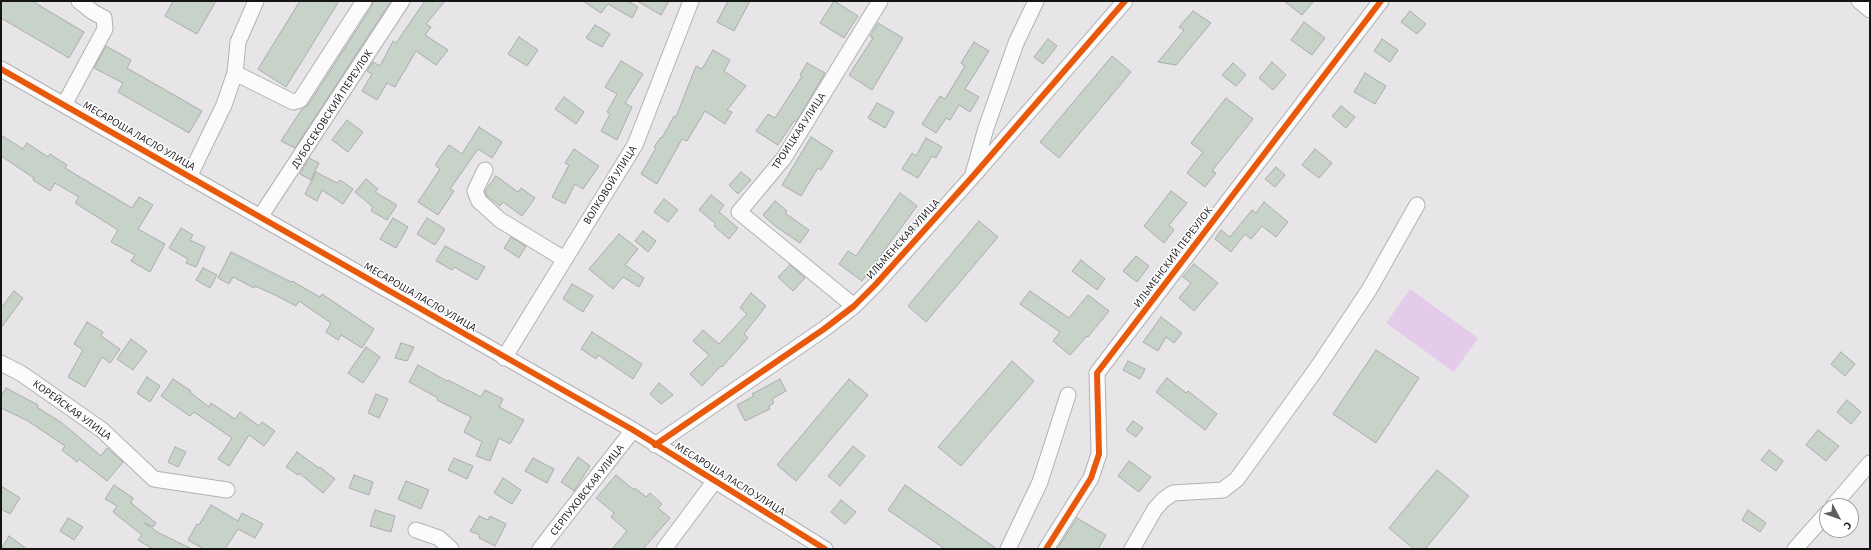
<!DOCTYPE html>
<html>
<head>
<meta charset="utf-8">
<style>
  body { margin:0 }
  #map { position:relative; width:1871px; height:550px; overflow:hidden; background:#e7e5e8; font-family:"Alegreya Sans",sans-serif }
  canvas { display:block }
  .frame { position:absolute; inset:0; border:2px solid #161516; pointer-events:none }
  .north { position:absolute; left:1819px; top:498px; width:40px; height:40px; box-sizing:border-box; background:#fff; border:1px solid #a2a1a2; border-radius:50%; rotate:131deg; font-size:11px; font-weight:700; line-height:16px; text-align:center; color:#161516 }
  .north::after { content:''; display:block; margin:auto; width:14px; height:18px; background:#5f5e60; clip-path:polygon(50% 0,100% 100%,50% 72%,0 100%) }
</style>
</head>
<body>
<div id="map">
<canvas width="1871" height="550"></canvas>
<div class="frame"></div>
<div class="north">С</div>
</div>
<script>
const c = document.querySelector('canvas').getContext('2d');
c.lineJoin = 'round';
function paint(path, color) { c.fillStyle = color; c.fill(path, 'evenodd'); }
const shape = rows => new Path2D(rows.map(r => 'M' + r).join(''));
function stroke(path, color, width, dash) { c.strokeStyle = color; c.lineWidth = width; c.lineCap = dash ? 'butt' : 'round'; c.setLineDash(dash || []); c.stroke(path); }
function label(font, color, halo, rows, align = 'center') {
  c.font = font + ' "Alegreya Sans",sans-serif'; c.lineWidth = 3; c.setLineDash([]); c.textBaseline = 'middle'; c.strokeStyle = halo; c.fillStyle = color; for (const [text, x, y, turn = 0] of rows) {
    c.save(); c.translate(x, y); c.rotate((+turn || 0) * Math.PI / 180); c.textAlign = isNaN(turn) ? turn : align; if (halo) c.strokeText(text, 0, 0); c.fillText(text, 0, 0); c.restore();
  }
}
const green = shape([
  [1410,289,1478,338,1454,372,1386,323]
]);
const building = shape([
  [1,1,32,1,84,32,69,58,1,18,1,1],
  [173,1,216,1,197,34,165,16,173,1],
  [300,1,339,1,286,87,258,69,300,1],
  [373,1,391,1,295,148,281,141,302,109,308,105,372,6,373,1],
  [425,1,445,1,426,24,431,27,425,35,448,50,436,65,416,51,395,87,387,83,377,100,362,91,372,74,367,71,373,62,380,66,393,41,396,43,425,1],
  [583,1,628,1,638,7,632,18,608,4,601,13,583,1],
  [637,1,669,1,661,15,637,1],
  [728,1,750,1,734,31,717,22,728,1],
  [834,1,858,16,844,38,820,23,834,1],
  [1284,1,1314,1,1302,15,1284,1],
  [1193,11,1211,23,1176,65,1158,62,1184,30,1179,27,1193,11],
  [1410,11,1426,24,1417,34,1401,22,1410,11],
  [1304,22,1325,38,1312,55,1291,40,1304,22],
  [878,23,903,38,872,90,849,75,873,38,870,36,878,23],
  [595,25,610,34,602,47,586,38,595,25],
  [519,37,538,50,527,66,508,54,519,37],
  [1048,39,1057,46,1043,64,1034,57,1048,39],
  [1382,39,1398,50,1390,62,1374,51,1382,39],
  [974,42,989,51,965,89,979,97,970,112,959,105,950,120,946,118,936,133,922,124,940,96,945,99,965,66,961,63,974,42],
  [106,46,131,60,127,68,202,111,189,133,118,92,123,83,94,68,106,46],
  [713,50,730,60,724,71,746,86,727,110,732,112,725,124,705,111,687,141,682,139,657,184,641,174,656,148,654,147,661,137,662,138,674,116,676,117,696,66,702,69,713,50],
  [1112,56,1131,72,1059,158,1040,142,1112,56],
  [621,61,643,74,625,103,632,107,617,140,601,131,610,114,607,112,617,94,605,87,621,61],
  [1272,62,1286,75,1273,90,1259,78,1272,62],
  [807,63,825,73,796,122,794,121,778,145,756,131,768,114,775,118,802,76,800,75,807,63],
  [1233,63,1246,75,1236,86,1222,75,1233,63],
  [1365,73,1386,86,1375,104,1354,92,1365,73],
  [564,97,584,112,576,124,555,109,564,97],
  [1226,98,1253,119,1212,171,1216,173,1205,187,1187,173,1203,152,1191,143,1226,98],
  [877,103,894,112,885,128,868,118,877,103],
  [1341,106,1355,117,1346,128,1332,116,1341,106],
  [347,120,363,132,348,152,332,140,347,120],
  [479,127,502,142,492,158,478,149,450,189,454,191,438,215,418,202,440,169,435,165,449,145,462,154,479,127],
  [1,135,23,149,27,143,48,157,50,154,67,165,65,168,132,208,139,197,153,205,138,229,165,244,150,272,131,261,135,255,111,242,118,230,75,203,79,197,55,183,50,191,33,180,34,178,1,156,1,135],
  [811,137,833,151,821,170,818,168,801,196,782,185,811,137],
  [926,138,942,147,936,158,932,156,918,178,902,169,912,153,916,156,926,138],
  [574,149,599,166,583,189,575,184,565,204,552,197,569,165,565,163,574,149],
  [1315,149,1332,163,1319,178,1302,165,1315,149],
  [309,158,319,163,311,180,300,174,309,158],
  [1276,167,1285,175,1275,187,1265,179,1276,167],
  [316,172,337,183,340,180,353,189,343,204,322,190,317,201,305,194,316,172],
  [741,172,751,180,738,194,729,185,741,172],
  [496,176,518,192,521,188,535,198,522,216,503,202,500,206,487,196,485,191,496,176],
  [366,179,378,189,375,192,397,205,387,220,371,211,373,207,355,192,366,179],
  [1171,191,1187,203,1169,225,1174,230,1164,243,1144,226,1171,191],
  [900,193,917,206,862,281,839,264,848,251,856,256,900,193],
  [711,195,724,205,719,212,738,228,729,239,714,226,716,224,699,210,711,195],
  [664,199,678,210,668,222,654,212,664,199],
  [775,201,787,211,785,213,809,230,800,243,775,226,763,215,775,201],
  [1264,202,1288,222,1276,237,1262,226,1251,239,1245,234,1231,252,1215,239,1221,230,1230,237,1252,210,1256,213,1264,202],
  [393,218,408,227,396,248,380,239,393,218],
  [427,218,445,229,435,245,417,234,427,218],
  [979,221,998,237,926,322,908,306,979,221],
  [181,228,193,235,190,240,205,247,196,267,186,263,188,259,169,248,181,228],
  [643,231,656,241,648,252,635,241,643,231],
  [619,234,638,249,625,265,644,278,639,287,623,277,613,289,589,269,619,234],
  [511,237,526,246,519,258,504,248,511,237],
  [445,246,485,267,477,280,454,267,452,270,436,261,445,246],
  [231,252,291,282,292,281,320,297,322,294,374,329,362,348,341,335,338,340,326,332,331,323,299,301,296,306,277,296,255,286,254,288,233,277,229,284,218,278,231,252],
  [1136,256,1149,266,1137,282,1123,271,1136,256],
  [1081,260,1105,279,1097,290,1072,271,1081,260],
  [1194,264,1218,283,1194,311,1179,298,1191,283,1183,277,1194,264],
  [790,265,805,278,793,291,778,277,790,265],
  [203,268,217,275,210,288,196,280,203,268],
  [572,284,593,296,583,312,563,299,572,284],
  [14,291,23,298,1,328,1,308,14,291],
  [1030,291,1069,318,1088,295,1109,311,1088,337,1087,336,1070,355,1053,341,1060,332,1020,304,1030,291],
  [751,293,766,306,744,334,748,338,722,367,721,366,702,386,690,374,709,355,693,341,703,330,719,344,747,314,740,308,751,293],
  [1161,317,1182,333,1174,343,1166,337,1158,351,1143,342,1161,317],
  [87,322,103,332,101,336,120,349,110,363,102,357,85,387,68,377,83,350,74,344,87,322],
  [592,332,642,364,633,379,598,355,596,359,581,349,592,332],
  [131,339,147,351,133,370,117,359,131,339],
  [401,343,414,347,407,361,395,358,401,343],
  [366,347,380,357,363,383,348,373,366,347],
  [1376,350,1419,378,1376,443,1333,414,1376,350],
  [1841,352,1855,364,1845,376,1831,364,1841,352],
  [1012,361,1034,381,961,466,938,447,1012,361],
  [1128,361,1145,369,1140,379,1123,370,1128,361],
  [418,365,447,381,448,380,481,397,485,390,503,399,499,407,524,420,510,444,499,438,490,461,476,456,482,442,464,432,471,417,437,400,438,398,409,382,418,365],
  [147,377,160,386,150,402,137,393,147,377],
  [1167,378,1186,393,1188,391,1217,414,1205,430,1156,392,1167,378],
  [173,379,191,391,190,392,209,407,211,403,235,419,240,412,259,426,262,422,275,431,264,446,249,435,229,466,218,459,232,438,194,412,190,416,161,396,173,379],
  [780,379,786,391,772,399,774,403,769,406,770,409,745,421,737,405,754,396,752,394,780,379],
  [849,379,868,395,796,481,777,465,849,379],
  [659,383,673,395,661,404,650,394,659,383],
  [6,388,38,405,37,407,62,423,101,456,107,448,123,462,107,481,79,459,77,462,62,450,65,446,28,421,1,408,1,396,6,388],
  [376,394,388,399,379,418,368,413,376,394],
  [1847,400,1861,412,1851,424,1837,412,1847,400],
  [1133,421,1143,428,1136,437,1126,430,1133,421],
  [1818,430,1839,446,1826,461,1806,445,1818,430],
  [853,446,865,456,840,486,828,476,853,446],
  [175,447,186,452,178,467,168,462,175,447],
  [1769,450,1783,461,1776,471,1761,460,1769,450],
  [297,452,319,468,320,467,335,479,323,493,299,473,298,475,286,467,297,452],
  [578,457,590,466,574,491,561,482,578,457],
  [454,458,473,466,467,479,448,470,454,458],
  [533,458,554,469,547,483,525,471,533,458],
  [1129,461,1151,477,1139,492,1118,476,1129,461],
  [1437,470,1469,496,1425,549,1414,549,1389,528,1437,470],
  [354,475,373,482,369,495,349,488,354,475],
  [616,475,634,490,635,488,646,497,650,493,662,504,658,508,670,518,643,549,612,549,627,531,611,517,614,513,596,498,616,475],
  [503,478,521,490,512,504,494,493,503,478],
  [406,481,429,490,421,509,398,499,406,481],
  [114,485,133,498,131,503,156,523,153,527,144,523,159,533,192,549,153,549,138,540,142,535,113,512,117,506,105,499,114,485],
  [905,485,997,549,945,549,888,510,905,485],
  [1,486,20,498,10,514,1,509,1,486],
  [841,500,856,512,845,524,831,512,841,500],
  [211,505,238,521,242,513,263,524,255,538,238,529,225,549,204,549,188,540,197,524,199,525,211,505],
  [375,510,395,516,391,532,370,526,375,510],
  [1748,510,1766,523,1760,532,1742,520,1748,510],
  [479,516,488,520,490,516,506,524,495,546,479,538,480,535,470,531,479,516],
  [68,518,83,527,74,540,60,531,68,518],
  [1077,518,1106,535,1098,549,1057,549,1077,518],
  [9,536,27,549,1,549,9,536]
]);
const minor = shape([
  [1859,1,1870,10],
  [1,69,633,430,825,549],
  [235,73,293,102,300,100,364,1],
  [64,105,105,29,104,18,93,12,79,1],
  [485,170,475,191,479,201,500,220,564,259],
  [973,174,986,128,1016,43,1036,1],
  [189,177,224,105,235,73,238,42,256,1],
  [260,217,402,1],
  [854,306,739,212,784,158,880,1],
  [504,358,635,145,691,1],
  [1,363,22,374,102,430,154,479,227,490],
  [655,445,824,329,854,306,875,285,973,176,1125,1],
  [1833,506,1870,463],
  [416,530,439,538,451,549],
  [540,549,633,430],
  [664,549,714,482],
  [1008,549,1040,482,1068,395],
  [1046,549,1091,478,1099,454,1097,373,1381,1],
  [1132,549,1155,509,1163,500,1173,493,1223,490,1237,479,1317,368,1369,290,1417,205],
  [1795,549,1827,513]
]);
const cycleway = shape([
  [1,69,633,430,825,549],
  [655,445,824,329,854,306,875,285,973,176,1125,1],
  [1046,549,1091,478,1099,454,1097,373,1381,1]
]);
const streetNames = [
  ["ДУБОСЕКОВСКИЙ ПЕРЕУЛОК",332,109,-57],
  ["ТРОИЦКАЯ УЛИЦА",799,131,-57],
  ["МЕСАРОША ЛАСЛО УЛИЦА",139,136,30],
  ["ВОЛКОВОЙ УЛИЦА",610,185,-58],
  ["ИЛЬМЕНСКАЯ УЛИЦА",903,239,-48],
  ["ИЛЬМЕНСКИЙ ПЕРЕУЛОК",1173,257,-53],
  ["МЕСАРОША ЛАСЛО УЛИЦА",420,297,30],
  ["КОРЕЙСКАЯ УЛИЦА",72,410,36],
  ["МЕСАРОША ЛАСЛО УЛИЦА",730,479,32],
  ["СЕРПУХОВСКАЯ УЛИЦА",587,490,-52]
];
paint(green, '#e3cbe9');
paint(building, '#c7d3c9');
stroke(building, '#ababac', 1);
stroke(minor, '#b2b1b3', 17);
stroke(minor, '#fbfbfc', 15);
stroke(cycleway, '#e8590c', 6);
label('11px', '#161516', '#fff', streetNames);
</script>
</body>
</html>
